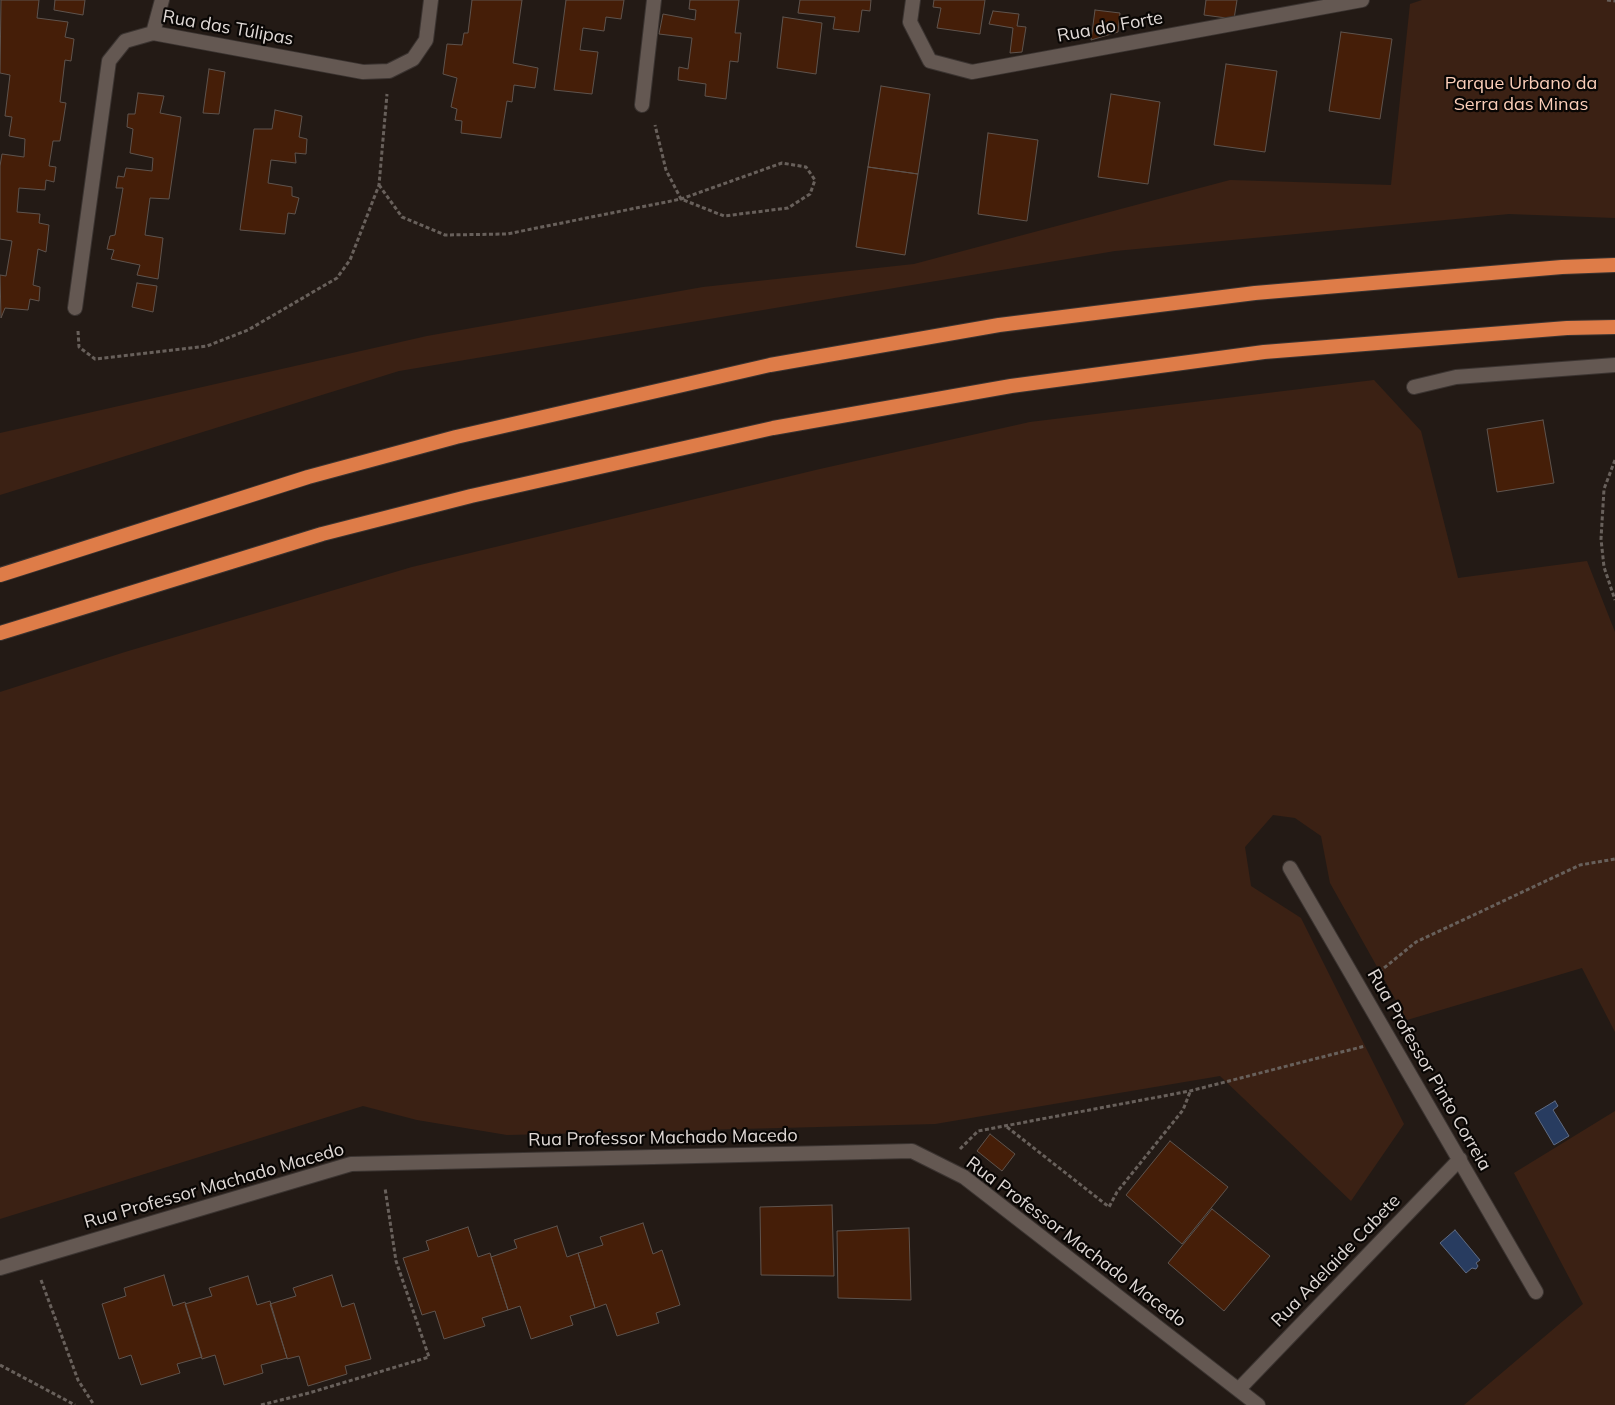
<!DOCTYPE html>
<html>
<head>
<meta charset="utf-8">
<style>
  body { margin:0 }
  canvas { display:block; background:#231a15 }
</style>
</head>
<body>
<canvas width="1615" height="1405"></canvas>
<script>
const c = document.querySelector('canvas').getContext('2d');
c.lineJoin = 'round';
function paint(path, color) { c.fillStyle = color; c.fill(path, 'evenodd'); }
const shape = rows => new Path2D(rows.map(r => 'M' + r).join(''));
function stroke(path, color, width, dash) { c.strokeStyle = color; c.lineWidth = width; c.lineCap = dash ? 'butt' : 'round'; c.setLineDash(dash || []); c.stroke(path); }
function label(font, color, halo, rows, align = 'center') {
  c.font = font + ' Mulish,sans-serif'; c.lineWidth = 4.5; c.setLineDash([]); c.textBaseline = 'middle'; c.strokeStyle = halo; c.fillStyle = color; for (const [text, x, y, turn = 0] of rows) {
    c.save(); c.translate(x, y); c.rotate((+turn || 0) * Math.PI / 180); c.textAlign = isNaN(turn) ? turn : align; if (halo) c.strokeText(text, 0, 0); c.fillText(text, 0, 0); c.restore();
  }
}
const green = shape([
  [1422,0,1615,0,1615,218,1509,214,1115,251,399,371,0,495,0,433,427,336,703,287,914,264,1230,180,1391,185,1410,4],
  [1374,380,1421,431,1458,578,1587,561,1615,632,1615,1032,1582,968,1407,1020,1330,883,1321,836,1295,818,1273,815,1245,847,1251,886,1301,918,1404,1124,1351,1201,1220,1076,935,1124,507,1135,417,1120,363,1106,0,1219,0,692,125,652,412,567,820,469,1030,422],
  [1615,1111,1615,1405,1464,1405,1583,1304,1514,1173]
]);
const water = shape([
  [1555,1101,1558,1106,1553,1110,1569,1136,1554,1145,1535,1113,1555,1101],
  [1455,1230,1480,1260,1476,1263,1478,1266,1476,1269,1472,1268,1466,1273,1440,1243,1455,1230]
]);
const building = shape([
  [1,0,39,0,37,18,68,22,65,37,74,39,71,61,65,60,60,102,66,103,60,141,53,141,49,166,56,167,54,182,46,180,45,190,19,188,17,212,40,214,39,223,49,225,46,252,38,249,33,285,40,287,39,301,30,299,28,310,5,308,1,318,0,275,6,276,12,241,0,239,0,166,2,154,24,157,25,139,9,136,12,117,5,116,10,75,0,73,1,0],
  [55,0,85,0,83,15,54,10,55,0],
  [472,0,522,0,513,63,538,68,535,88,514,85,512,102,507,101,501,138,461,133,462,121,455,120,457,109,451,107,457,78,443,74,447,44,462,45,464,33,468,33,472,0],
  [566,0,624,0,621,19,606,17,604,31,583,28,580,50,598,52,592,94,554,90,566,0],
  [690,0,739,0,735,33,741,33,738,62,730,61,726,99,705,96,706,84,678,80,679,67,688,69,692,38,659,34,663,14,695,20,696,10,689,9,690,0],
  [800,0,871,0,870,11,862,10,859,32,833,29,835,17,798,13,800,0],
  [934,0,985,0,980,34,937,28,941,8,933,7,934,0],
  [1206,0,1237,0,1234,19,1204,15,1206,0],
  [1095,10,1120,13,1118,32,1091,40,1095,10],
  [993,11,1019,14,1017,26,1026,27,1022,52,1010,53,1013,28,989,24,993,11],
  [783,17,822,23,816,74,777,68,783,17],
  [1341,32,1392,39,1380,119,1329,111,1341,32],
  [1226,64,1277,71,1265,152,1214,145,1226,64],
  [209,69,225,72,219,114,203,113,209,69],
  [881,86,930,94,918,174,868,167,881,86],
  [138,93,164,96,160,113,181,117,169,199,150,198,145,235,163,238,158,279,137,275,140,265,111,259,114,250,107,249,110,236,115,235,123,188,116,188,118,176,124,177,126,168,152,171,153,158,130,153,133,129,127,127,128,114,135,114,138,93],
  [1111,94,1160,102,1148,184,1098,177,1111,94],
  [275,110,302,116,299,137,307,139,306,154,295,153,296,163,271,160,268,183,292,187,292,196,299,198,295,214,288,213,285,234,240,230,254,129,272,129,275,110],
  [988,133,1038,140,1027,221,978,214,988,133],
  [868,167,918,174,905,255,856,247,868,167],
  [137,283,157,286,153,312,132,307,137,283],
  [1543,420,1554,483,1497,492,1487,429,1543,420],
  [990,1134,1015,1154,1002,1171,977,1151,990,1134],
  [1170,1141,1228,1187,1182,1244,1126,1195,1170,1141],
  [832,1205,834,1276,761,1275,760,1207,832,1205],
  [1212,1209,1270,1256,1224,1311,1168,1263,1212,1209],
  [643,1223,653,1254,662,1250,680,1305,656,1313,659,1323,617,1336,606,1304,595,1308,578,1253,603,1245,600,1237,643,1223],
  [557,1226,567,1257,578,1253,595,1308,570,1316,573,1325,531,1339,520,1306,508,1310,491,1257,517,1248,514,1240,557,1226],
  [468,1227,478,1257,490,1253,508,1310,482,1318,485,1326,444,1339,435,1311,422,1315,403,1258,429,1250,426,1241,468,1227],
  [909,1228,911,1300,838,1298,837,1231,909,1228],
  [164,1275,173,1306,185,1302,202,1357,177,1364,180,1373,141,1385,131,1355,119,1359,102,1304,126,1296,124,1288,164,1275],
  [332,1275,342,1307,354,1303,371,1359,345,1366,347,1374,308,1386,299,1356,287,1359,287,1358,270,1304,296,1296,293,1288,332,1275],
  [248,1276,257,1305,270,1301,287,1358,261,1365,263,1373,224,1385,215,1355,202,1359,185,1304,212,1296,209,1288,248,1276]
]);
const path = shape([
  [1607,0,1615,1],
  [379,185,402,217,445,235,507,234,681,199,782,163,806,167,815,180,810,194,788,208,724,216,681,199,666,170,655,125],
  [78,331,79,347,95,359,207,346,248,330,337,278,350,260,379,185,387,94],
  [1615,460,1604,489,1601,539,1604,567,1615,600],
  [1379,972,1416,942,1580,865,1615,859],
  [1007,1127,1109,1207,1117,1192,1183,1110,1190,1092],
  [960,1149,978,1131,1190,1091,1365,1046],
  [41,1280,78,1380,94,1405],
  [0,1365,75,1405],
  [261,1405,309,1393,429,1357,396,1261,385,1188]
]);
const service = shape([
  [1414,387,1456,377,1615,365]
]);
const minor = shape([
  [913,0,910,22,930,61,972,72,1362,0],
  [153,33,162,0],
  [642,105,654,0],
  [75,308,109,61,125,41,153,33,363,72,389,71,413,59,426,40,431,0],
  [1290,868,1536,1292],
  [0,1268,351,1164,912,1151,964,1177,1258,1405],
  [1239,1389,1460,1159]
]);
const trunk = shape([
  [0,575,308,477,456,437,770,365,999,325,1255,293,1562,267,1615,265],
  [0,633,322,534,471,496,773,428,1011,386,1264,352,1567,328,1615,327]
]);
const streetNames = [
  ["Rua do Forte",1110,27,-10],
  ["Rua das Túlipas",228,28,10],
  ["Rua Professor Pinto Correia",1429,1070,60],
  ["Rua Professor Machado Macedo",663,1138,-1],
  ["Rua Professor Machado Macedo",214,1186,-16],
  ["Rua Professor Machado Macedo",1076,1242,37],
  ["Rua Adelaide Cabete",1336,1261,-46]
];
const parkNames = [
  ["Parque Urbano da",1521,84],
  ["Serra das Minas",1521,105]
];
paint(green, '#3b2114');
paint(water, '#283c60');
stroke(water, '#5f6b83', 1);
paint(building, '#451e08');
stroke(building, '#5e534d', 1);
stroke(service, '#3b3431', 16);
stroke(minor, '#3b3431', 16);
stroke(trunk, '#3b3431', 16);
stroke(path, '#68605b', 3, [4, 2.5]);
stroke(service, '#645852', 14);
stroke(minor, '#645852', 14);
stroke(trunk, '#de7c48', 14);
label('18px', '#e0d9d6', '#090604', streetNames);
label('18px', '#fbceb9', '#090604', parkNames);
</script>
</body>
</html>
